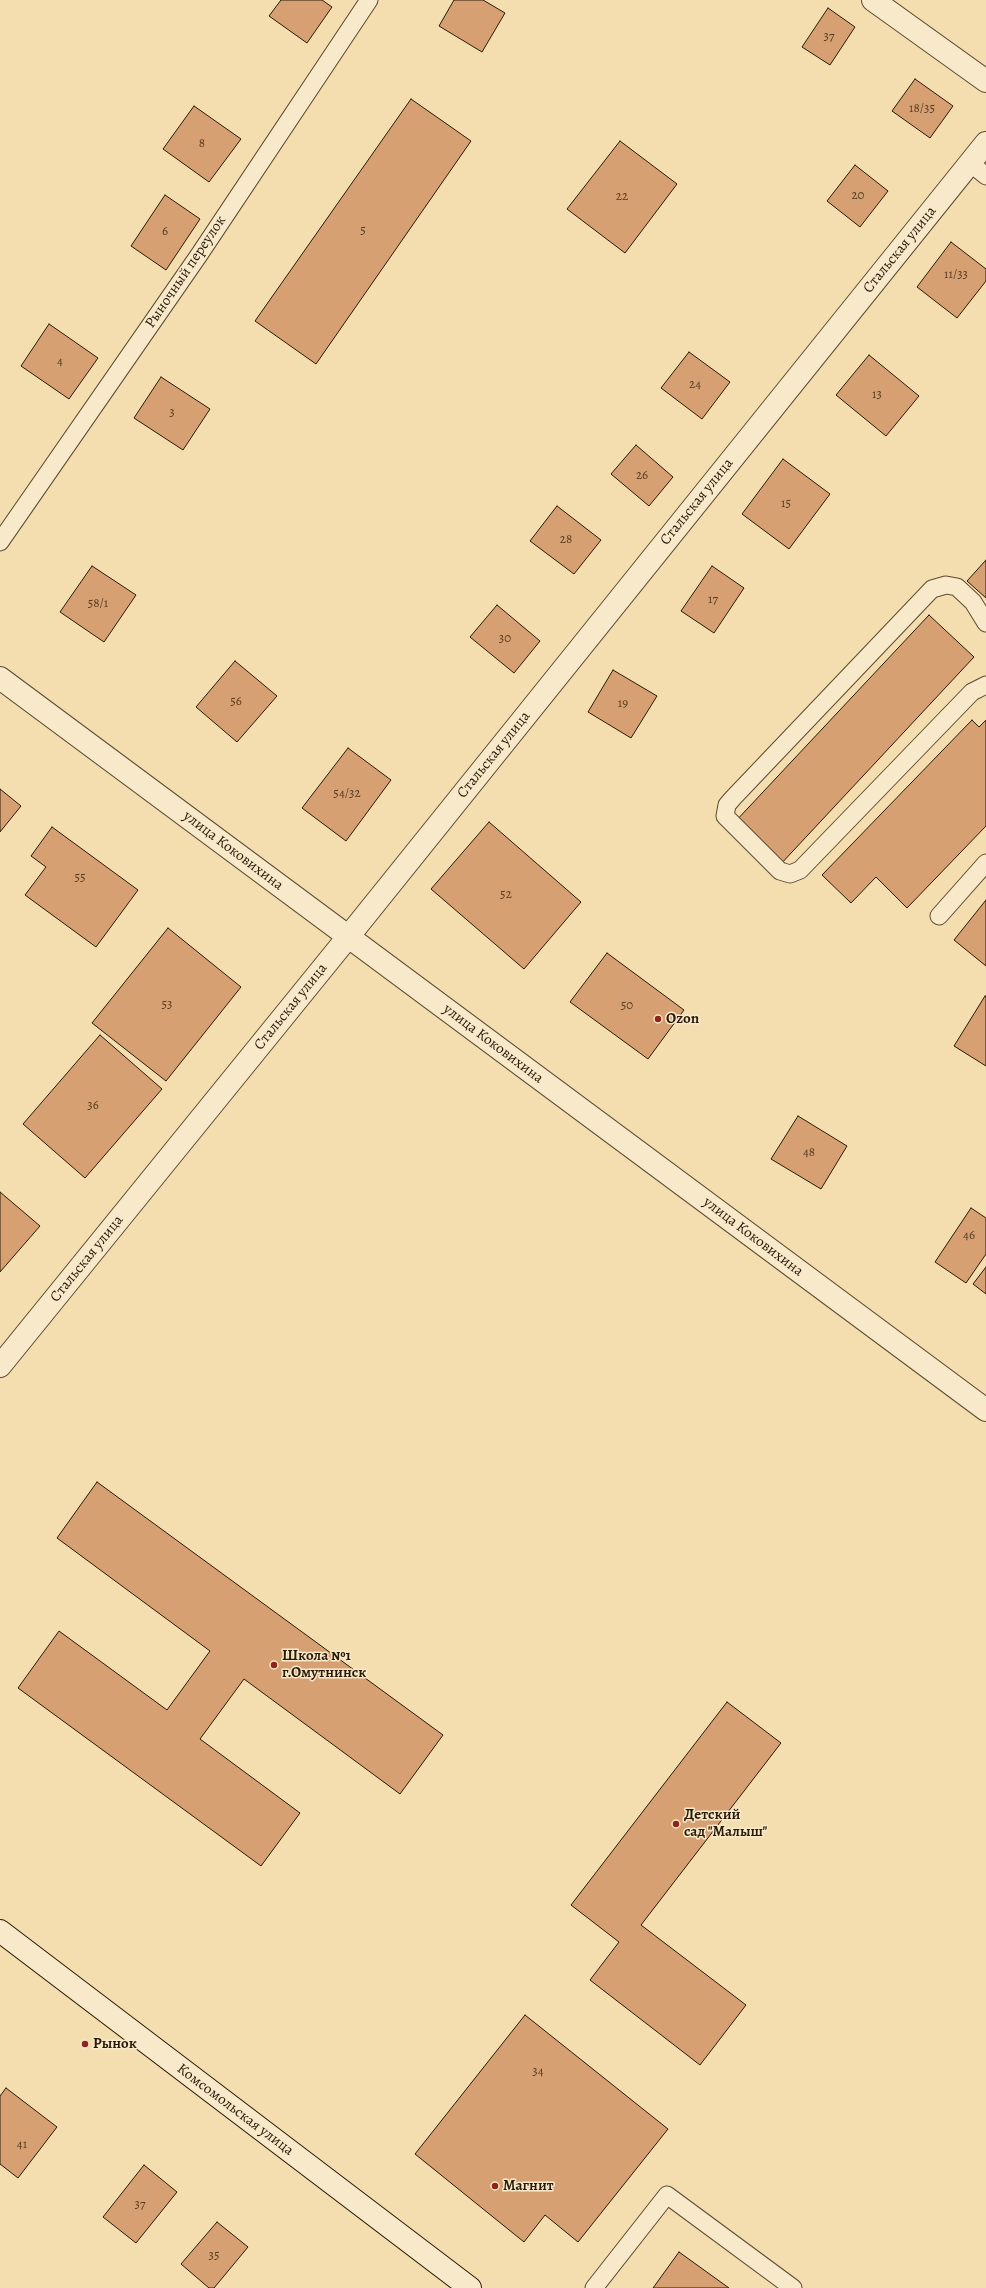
<!DOCTYPE html>
<html>
<head>
<meta charset="utf-8">
<style>
  body { margin:0 }
  canvas { display:block; background:#f4ddaf }
</style>
</head>
<body>
<canvas width="986" height="2288"></canvas>
<script>
const c = document.querySelector('canvas').getContext('2d');
c.lineJoin = 'round';
function paint(path, color) { c.fillStyle = color; c.fill(path, 'evenodd'); }
const shape = rows => new Path2D(rows.map(r => 'M' + r).join(''));
function stroke(path, color, width, dash) { c.strokeStyle = color; c.lineWidth = width; c.lineCap = dash ? 'butt' : 'round'; c.setLineDash(dash || []); c.stroke(path); }
function label(font, color, halo, rows, align = 'center') {
  c.font = font + ' Alegreya,serif'; c.lineWidth = 3; c.setLineDash([]); c.textBaseline = 'middle'; c.strokeStyle = halo; c.fillStyle = color; for (const [text, x, y, turn = 0] of rows) {
    c.save(); c.translate(x, y); c.rotate((+turn || 0) * Math.PI / 180); c.textAlign = isNaN(turn) ? turn : align; if (halo) c.strokeText(text, 0, 0); c.fillText(text, 0, 0); c.restore();
  }
}
const building = shape([
  [281,0,322,0,332,7,307,43,269,16,281,0],
  [454,0,483,0,505,13,482,52,439,26,454,0],
  [828,8,855,27,830,65,802,47,828,8],
  [915,79,953,106,930,138,892,111,915,79],
  [411,99,471,141,316,364,255,321,411,99],
  [194,106,241,139,209,182,163,149,194,106],
  [620,141,677,184,625,253,567,209,620,141],
  [855,165,888,191,860,227,827,201,855,165],
  [165,195,200,219,166,270,131,246,165,195],
  [951,242,986,269,986,281,957,318,917,287,951,242],
  [49,324,98,358,69,399,21,366,49,324],
  [689,352,730,382,702,419,661,388,689,352],
  [869,355,919,396,886,436,836,395,869,355],
  [161,377,210,409,183,450,134,418,161,377],
  [636,445,673,477,649,506,611,474,636,445],
  [783,459,830,494,789,549,742,514,783,459],
  [557,506,601,540,574,574,530,541,557,506],
  [986,560,986,598,967,581,986,560],
  [92,566,136,595,104,642,60,612,92,566],
  [712,566,744,588,714,633,681,611,712,566],
  [497,605,540,641,514,673,470,637,497,605],
  [929,615,974,657,779,866,733,824,929,615],
  [235,661,277,696,237,742,196,707,235,661],
  [613,670,657,696,631,738,588,712,613,670],
  [972,720,979,727,986,720,986,826,907,908,876,877,851,903,822,875,972,720],
  [348,748,391,780,346,841,302,808,348,748],
  [0,789,21,806,0,832,0,789],
  [489,822,581,902,524,969,431,889,489,822],
  [52,827,138,890,96,947,25,895,46,867,31,856,52,827],
  [986,900,986,966,954,940,986,900],
  [168,928,241,987,166,1081,92,1023,168,928],
  [607,953,684,1010,648,1059,570,1002,607,953],
  [985,996,986,996,986,1066,954,1046,985,996],
  [100,1035,162,1089,85,1178,23,1124,100,1035],
  [798,1116,847,1146,821,1189,771,1159,798,1116],
  [0,1192,40,1226,0,1272,0,1192],
  [971,1208,986,1218,986,1254,966,1283,935,1262,971,1208],
  [986,1267,986,1294,973,1284,986,1267],
  [97,1482,443,1735,400,1794,244,1679,200,1739,300,1813,261,1866,18,1688,59,1631,167,1710,210,1651,57,1538,97,1482],
  [727,1702,781,1743,641,1925,746,2005,700,2065,590,1980,619,1942,571,1905,727,1702],
  [525,2015,668,2129,578,2242,545,2215,524,2242,415,2154,525,2015],
  [6,2088,57,2127,18,2178,0,2164,0,2096,6,2088],
  [144,2165,177,2192,136,2243,103,2217,144,2165],
  [217,2222,248,2247,214,2288,209,2288,181,2264,217,2222],
  [679,2252,729,2288,653,2288,679,2252]
]);
const service = shape([
  [970,163,986,176],
  [0,542,199,255,369,0],
  [986,623,973,602,957,587,946,585,932,589,733,798,727,805,725,816,780,871,790,874,800,870,972,692,986,685],
  [939,916,986,863],
  [594,2288,667,2195,793,2288]
]);
const minor = shape([
  [873,0,986,81],
  [0,1366,348,937,986,143]
]);
const tertiary = shape([
  [0,678,986,1410]
]);
const secondary = shape([
  [0,1931,470,2288]
]);
const markers = [
  [658,1019,4,"#8f2418"],
  [274,1665,4,"#8f2418"],
  [676,1824,4,"#8f2418"],
  [85,2044,4,"#8f2418"],
  [495,2186,4,"#8f2418"]
];
const numberNames = [
  ["37",829,37],
  ["18/35",922,109],
  ["8",202,144],
  ["20",858,196],
  ["22",622,197],
  ["5",363,231],
  ["6",165,232],
  ["11/33",956,275],
  ["4",60,362],
  ["24",695,385],
  ["13",877,395],
  ["3",172,413],
  ["26",642,476],
  ["15",786,504],
  ["28",566,540],
  ["17",713,600],
  ["58/1",98,604],
  ["30",505,639],
  ["56",236,702],
  ["19",623,704],
  ["54/32",347,794],
  ["55",80,878],
  ["52",506,895],
  ["53",167,1005],
  ["50",627,1006],
  ["36",93,1106],
  ["48",809,1153],
  ["46",969,1236],
  ["34",538,2072],
  ["41",22,2145],
  ["37",140,2205],
  ["35",214,2256]
];
const streetNames = [
  ["Стальская улица",900,250,-51],
  ["Рыночный переулок",186,272,-56],
  ["Стальская улица",697,502,-51],
  ["Стальская улица",494,755,-51],
  ["улица Коковихина",233,851,37],
  ["Стальская улица",291,1007,-51],
  ["улица Коковихина",493,1044,37],
  ["улица Коковихина",753,1237,37],
  ["Стальская улица",87,1259,-51],
  ["Комсомольская улица",235,2110,37]
];
const poiNames = [
  ["Ozon",666,1019],
  ["Школа №1",282,1656],
  ["г.Омутнинск",282,1673],
  ["Детский",684,1815],
  ["сад \"Малыш\"",684,1832],
  ["Рынок",93,2044],
  ["Магнит",503,2186]
];
paint(building, '#d7a073');
stroke(building, '#2a1a05', 1);
stroke(service, '#5c4b30', 19);
stroke(minor, '#5c4b30', 24);
stroke(tertiary, '#5c4b30', 24);
stroke(secondary, '#2a1a05', 24);
stroke(service, '#f8e9cb', 17);
stroke(minor, '#f8e9cb', 22);
stroke(tertiary, '#f8e9cb', 22);
stroke(secondary, '#f8e9cb', 22);
for (const [x, y, r, color] of markers) { const dot = new Path2D(); dot.arc(x, y, r, 0, 2 * Math.PI); c.fillStyle = color; c.fill(dot); stroke(dot, '#f8e9cb', 1.5); }
label('13px', '#553c20', null, numberNames);
label('15px', '#2a1a05', '#f8e9cb', streetNames);
label('bold 15px', '#2a1a05', '#f8e9cb', poiNames, 'left');
</script>
</body>
</html>
